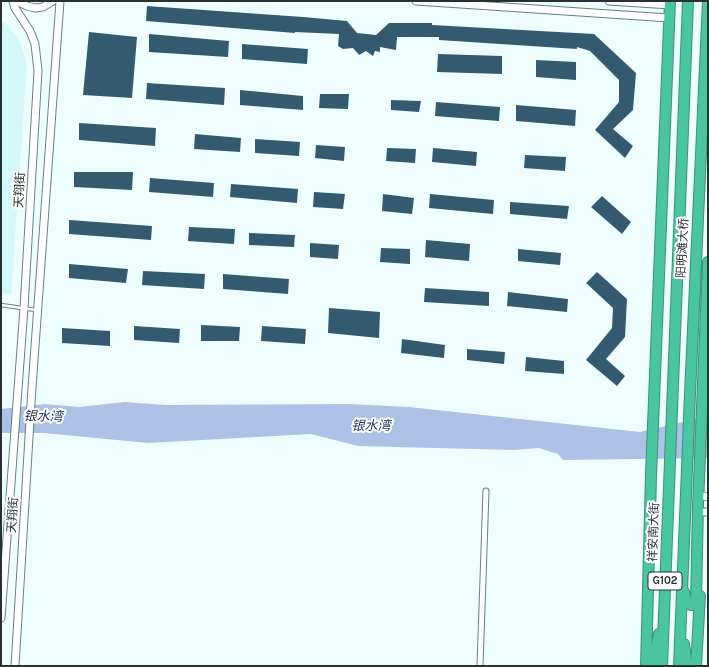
<!DOCTYPE html>
<html>
<head>
<meta charset="utf-8">
<style>
  body { margin:0 }
  #map { position:relative; width:709px; height:667px; overflow:hidden; background:#eefeff; font-family:Karla,sans-serif }
  canvas { display:block }
  .frame { position:absolute; inset:0; border:2px solid #273132; pointer-events:none }
</style>
</head>
<body>
<div id="map">
<canvas width="709" height="667"></canvas>
<div class="frame"></div>
</div>
<script>
const c = document.querySelector('canvas').getContext('2d');
c.lineJoin = 'round';
function paint(path, color) { c.fillStyle = color; c.fill(path, 'evenodd'); }
const shape = rows => new Path2D(rows.map(r => 'M' + r).join(''));
function stroke(path, color, width, dash) { c.strokeStyle = color; c.lineWidth = width; c.lineCap = dash ? 'butt' : 'round'; c.setLineDash(dash || []); c.stroke(path); }
function label(font, color, halo, rows, align = 'center') {
  c.font = font + ' Karla,"Noto Sans SC",sans-serif'; c.lineWidth = 4; c.setLineDash([]); c.textBaseline = 'middle'; c.strokeStyle = halo; c.fillStyle = color; for (const [text, x, y, turn = 0] of rows) {
    c.save(); c.translate(x, y); c.rotate((+turn || 0) * Math.PI / 180); c.textAlign = isNaN(turn) ? turn : align; if (halo) c.strokeText(text, 0, 0); c.fillText(text, 0, 0); c.restore();
  }
}
const built = shape([
  [1,20,7,25,16,35,22,47,27,66,11,295,1,293]
]);
const water = shape([
  [125,402,165,405,348,404,409,407,640,432,708,416,708,458,563,460,558,454,539,448,514,450,358,446,311,434,148,443,44,433,1,433,1,409,45,404,79,407]
]);
const building = shape([
  [147,6,303,17,347,21,357,33,376,35,389,23,432,23,432,25,594,34,636,73,633,110,613,129,633,146,625,158,595,130,619,102,619,80,590,51,577,47,577,49,439,40,439,37,397,37,396,50,380,47,380,52,375,51,373,56,366,51,359,55,353,48,343,49,338,46,339,34,295,32,295,33,146,21],
  [89,32,137,37,132,98,83,95],
  [149,34,229,41,228,57,149,52],
  [242,44,308,49,307,64,242,59],
  [438,54,502,56,502,74,437,72],
  [536,60,576,62,576,80,536,77],
  [147,83,225,88,224,105,146,99],
  [240,90,303,96,303,110,240,105],
  [320,94,349,94,348,109,319,108],
  [391,100,421,101,419,112,391,110],
  [436,102,500,107,499,121,435,116],
  [516,105,576,110,575,126,516,121],
  [79,123,156,128,155,146,79,140],
  [195,134,241,138,240,152,194,149],
  [255,139,300,142,299,156,255,153],
  [316,145,345,147,344,161,315,158],
  [387,148,416,149,415,163,386,161],
  [433,148,477,152,476,166,432,162],
  [525,155,566,157,565,171,524,168],
  [74,172,133,172,132,190,74,187],
  [150,178,214,183,213,197,149,192],
  [231,184,298,189,297,203,230,197],
  [314,192,345,194,343,209,313,207],
  [383,194,414,198,412,214,382,211],
  [430,194,494,200,493,214,429,208],
  [602,196,631,222,622,234,591,207],
  [510,202,569,206,567,219,510,214],
  [69,220,152,226,151,240,69,234],
  [189,227,235,229,234,244,188,241],
  [249,233,295,235,294,247,249,245],
  [426,240,470,244,469,261,425,257],
  [310,243,339,245,338,259,310,257],
  [381,248,410,249,410,264,380,262],
  [518,249,561,253,560,265,518,261],
  [69,264,128,269,126,283,69,278],
  [143,271,205,274,204,289,142,285],
  [597,272,627,299,625,337,606,359,625,376,617,386,586,360,612,328,613,308,586,283],
  [223,274,289,279,288,294,223,289],
  [425,288,489,292,489,306,424,302],
  [508,292,568,299,567,312,507,306],
  [329,308,380,312,379,338,328,333],
  [201,325,240,327,239,341,201,341],
  [134,326,180,329,179,343,134,340],
  [262,326,306,329,305,344,261,341],
  [62,328,110,331,110,346,62,343],
  [402,339,445,345,444,358,401,353],
  [467,349,505,352,504,364,467,360],
  [526,357,564,361,564,374,525,371]
]);
const lane = shape([
  [1,305,36,310]
]);
const street = shape([
  [480,666,486,491]
]);
const secondary = shape([
  [16,1,27,6,35,8,43,7,53,1],
  [416,1,669,18],
  [609,1,670,5],
  [704,496,708,497],
  [704,512,708,512],
  [1,618,24,308,38,71,35,44,30,31,15,8,13,1],
  [15,666,32,388,60,1]
]);
const highway = shape([
  [684,592,687,603,691,605,695,604,696,602,698,505,708,262],
  [684,644,687,666],
  [646,666,651,475,670,1],
  [652,666,659,634],
  [662,666,688,1],
  [679,666,690,394,708,1],
  [696,666,700,596]
]);
const shields = [
  [665,581,34]
];
const shieldNames = [
  ["G102",665,581]
];
const streetNames = [
  ["天翔街",20,190,-87],
  ["阳明滩大桥",683,248,-87],
  ["天翔街",13,515,-86],
  ["祥安南大街",654,532,-88]
];
const waterNames = [
  ["银水湾",43,417,1],
  ["银水湾",371,426]
];
paint(built, '#d3f8fa');
paint(water, '#adc0e5');
paint(building, '#335a6f');
stroke(lane, '#688082', 4.5);
stroke(street, '#688082', 7);
stroke(secondary, '#688082', 9);
stroke(highway, '#3d917a', 12);
stroke(lane, '#fff', 2.5);
stroke(street, '#fff', 5);
stroke(secondary, '#fff', 7);
stroke(highway, '#49c5a0', 10);
for (const [x, y, w] of shields) { const box = new Path2D(); box.roundRect(x - w / 2, y - 9, w, 18, 3); c.fillStyle = '#fff'; c.fill(box); stroke(box, '#273132', 1); }
label('bold 11px', '#273132', null, shieldNames);
label('12px', '#273132', '#fff', streetNames);
label('italic 13px', '#1a2e5c', '#fff', waterNames);
</script>
</body>
</html>
